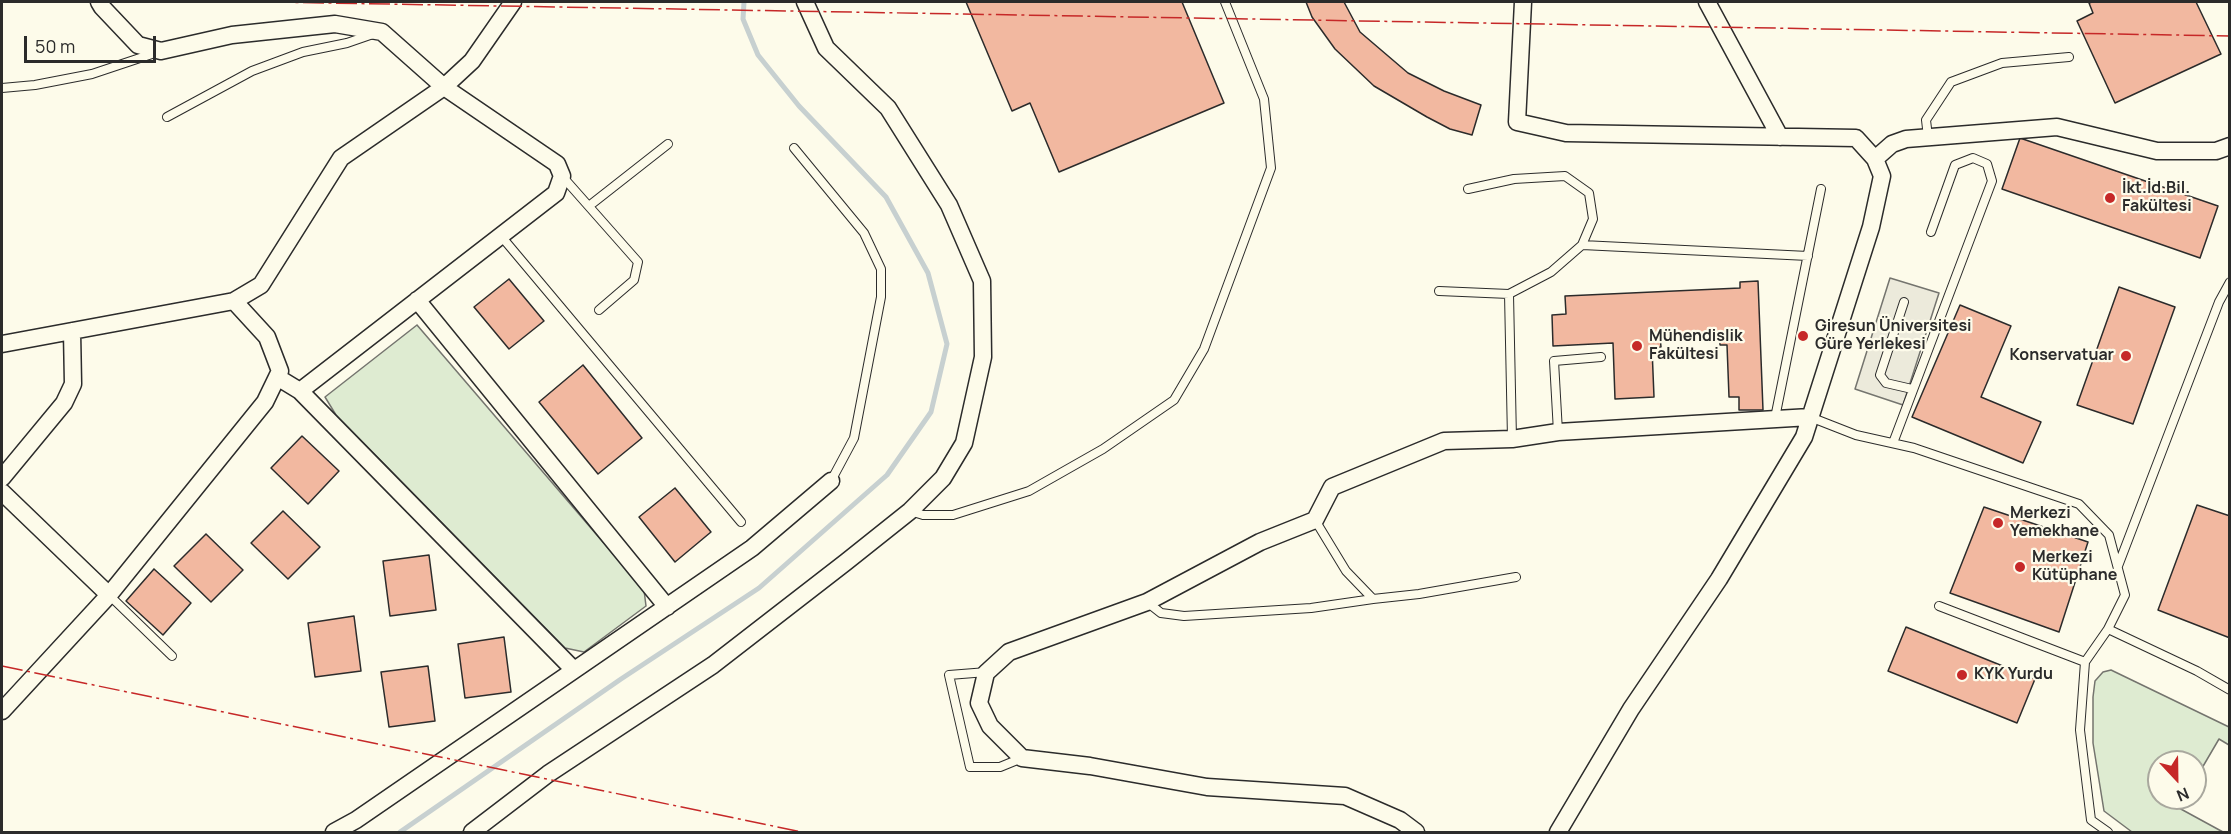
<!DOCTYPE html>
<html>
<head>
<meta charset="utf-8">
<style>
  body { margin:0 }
  #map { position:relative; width:2231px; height:834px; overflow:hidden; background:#fdfbea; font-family:Manrope,sans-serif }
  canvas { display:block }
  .frame { position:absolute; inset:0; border:3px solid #2b2b2b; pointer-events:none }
  .north { position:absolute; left:2147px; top:750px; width:60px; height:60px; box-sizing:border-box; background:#fdfbea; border:2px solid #a9a89e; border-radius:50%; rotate:158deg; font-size:16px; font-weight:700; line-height:24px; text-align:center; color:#2b2b2b }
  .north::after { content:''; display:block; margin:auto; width:21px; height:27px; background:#c62828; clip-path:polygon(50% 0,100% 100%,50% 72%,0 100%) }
  .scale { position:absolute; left:24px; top:36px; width:132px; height:27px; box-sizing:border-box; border:3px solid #2b2b2b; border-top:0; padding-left:8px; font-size:18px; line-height:21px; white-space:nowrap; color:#2b2b2b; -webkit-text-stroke:4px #fdfbea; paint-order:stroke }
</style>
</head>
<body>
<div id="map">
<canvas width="2231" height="834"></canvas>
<div class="frame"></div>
<div class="north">N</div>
<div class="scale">50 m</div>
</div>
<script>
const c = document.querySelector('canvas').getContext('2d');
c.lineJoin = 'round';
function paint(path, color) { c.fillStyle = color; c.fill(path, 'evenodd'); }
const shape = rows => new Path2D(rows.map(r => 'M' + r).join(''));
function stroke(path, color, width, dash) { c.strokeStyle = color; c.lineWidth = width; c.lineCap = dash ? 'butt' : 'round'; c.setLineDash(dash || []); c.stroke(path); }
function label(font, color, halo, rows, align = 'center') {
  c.font = font + ' Manrope,sans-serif'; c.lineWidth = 4.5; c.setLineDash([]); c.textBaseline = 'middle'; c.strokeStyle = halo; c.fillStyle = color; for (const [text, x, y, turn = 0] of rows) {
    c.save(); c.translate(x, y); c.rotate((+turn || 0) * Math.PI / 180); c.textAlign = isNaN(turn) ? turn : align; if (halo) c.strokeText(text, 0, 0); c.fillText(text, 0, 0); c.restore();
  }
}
const green = shape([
  [417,325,644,590,646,606,584,652,565,648,336,415,325,397,417,325],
  [2111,670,2229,727,2229,745,2219,739,2195,780,2195,762,2159,762,2159,798,2184,798,2179,808,2223,832,2132,832,2104,811,2093,743,2093,697,2095,681,2103,672,2111,670]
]);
const parking = shape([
  [1890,278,1939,293,1903,405,1855,389,1890,278]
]);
const stream = shape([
  [400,832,621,679,759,588,887,475,931,412,947,344,928,273,886,197,799,106,758,55,743,19,744,2]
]);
const building = shape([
  [966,2,1182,2,1224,103,1059,172,1030,103,1012,111,966,2],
  [1306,2,1344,2,1360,32,1408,73,1444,91,1481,105,1472,135,1450,129,1427,117,1374,86,1335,49,1312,17,1306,2],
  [2092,2,2196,2,2221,54,2115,103,2077,21,2093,13,2089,3,2092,2],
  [2020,138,2218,206,2200,258,2002,189,2020,138],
  [509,279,544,321,509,349,474,307,509,279],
  [1758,281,1763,410,1739,410,1739,397,1729,397,1727,345,1720,345,1720,333,1660,336,1661,347,1652,348,1654,397,1615,399,1613,343,1553,346,1552,315,1566,314,1565,296,1740,288,1740,282,1758,281],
  [2119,287,2175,307,2133,424,2077,405,2119,287],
  [1960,305,2011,326,1981,397,2041,422,2023,463,1912,417,1960,305],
  [583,365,642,438,598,474,539,402,583,365],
  [302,436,339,471,308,504,271,468,302,436],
  [675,488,711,532,675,562,639,517,675,488],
  [2197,505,2230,516,2230,638,2158,610,2197,505],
  [1984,507,2088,542,2059,632,1950,593,1984,507],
  [283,511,320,547,288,579,251,543,283,511],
  [206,534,243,570,211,602,174,566,206,534],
  [429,555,436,610,390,616,383,561,429,555],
  [154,569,191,603,163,635,126,601,154,569],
  [354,616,361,671,315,677,308,623,354,616],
  [1906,627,2035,679,2017,723,1888,671,1906,627],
  [504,637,511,692,465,698,458,644,504,637],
  [428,666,435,721,389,727,381,672,428,666]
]);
const service = shape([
  [2,88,35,85,92,74,155,53],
  [167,117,252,71,303,52,347,43,373,34],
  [1928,137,1926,120,1951,82,2002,63,2069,57],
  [794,148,864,233,881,269,881,297,854,438,831,481],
  [562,176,638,262,634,280,599,310],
  [1468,189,1514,179,1565,176,1589,193,1593,219,1582,245,1551,272,1509,294,1512,439],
  [589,206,668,144],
  [501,236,741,522],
  [1582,245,1808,256],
  [1439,291,1509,294],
  [1904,302,1880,375,1886,383,1912,389],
  [1810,417,1856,435,1914,448,2079,504,2109,535,2125,595,2108,629,2197,671,2230,690],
  [1775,418,1821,189],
  [1558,432,1554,361,1601,357],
  [1893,443,1992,181,1987,164,1973,158,1955,165,1931,232],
  [910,511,923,515,953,515,1029,491,1103,449,1174,400,1204,349,1271,168,1264,99,1225,2],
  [1315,520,1346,571,1373,599,1419,594,1516,577],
  [2118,566,2219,302,2230,282],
  [109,595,172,656],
  [1147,602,1161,613,1184,616,1311,608,1373,599],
  [1939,606,2085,662],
  [987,672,949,675,970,767,1000,767,1022,758],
  [2108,832,2091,820,2080,730,2085,662,2108,629]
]);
const minor = shape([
  [99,2,102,7,138,45,161,51,232,35,335,24,382,32,444,87,557,164,562,176,556,193,300,391],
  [1523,2,1517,122,1566,133,1856,138,1875,159,1882,176,1871,227,1804,437,1719,579,1631,709,1558,832],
  [1707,2,1780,137],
  [1875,159,1892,144,1906,139,2057,127,2157,151,2216,151,2230,146],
  [417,300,667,607],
  [2,344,234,301,261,285,341,158,444,87,472,61,513,2],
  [277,377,300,391,574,670],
  [2,478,64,403,73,384,72,331],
  [2,492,109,595],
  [2,711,109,595,265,402,280,371,267,337,234,301],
  [334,832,356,820,752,548,831,481],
  [472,832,548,774,713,665,846,562,910,511,943,478,964,443,983,357,982,281,949,205,888,108,826,48,805,2],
  [1416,832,1400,820,1345,796,1207,787,1090,766,1022,758,990,726,979,703,986,673,1009,652,1147,602,1260,542,1315,520,1332,487,1444,441,1512,439,1558,432,1810,417]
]);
const power = shape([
  [270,2,2230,36],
  [2,666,802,832]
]);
const markers = [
  [2110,198,6,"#c62828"],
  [1803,336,6,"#c62828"],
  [1637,346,6,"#c62828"],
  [2126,356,6,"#c62828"],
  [1998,523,6,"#c62828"],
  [2020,567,6,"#c62828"],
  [1962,675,6,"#c62828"]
];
const poiNames = [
  ["İkt.İd.Bil.",2122,189],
  ["Fakültesi",2122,207],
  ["Giresun Üniversitesi",1815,327],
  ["Güre Yerlekesi",1815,345],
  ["Mühendislik",1649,337],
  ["Fakültesi",1649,355],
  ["Konservatuar",2114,356,"right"],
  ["Merkezi",2010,514],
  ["Yemekhane",2010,532],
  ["Merkezi",2032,558],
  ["Kütüphane",2032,576],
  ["KYK Yurdu",1974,675]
];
paint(green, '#deebd1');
stroke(green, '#74746e', 1.5);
paint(parking, '#eceadb');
stroke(parking, '#74746e', 1.5);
stroke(stream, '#c7d0d0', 5);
paint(building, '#f2b8a0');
stroke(building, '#2b2b2b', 1.5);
stroke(service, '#2b2b2b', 10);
stroke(minor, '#2b2b2b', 19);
stroke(service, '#fdfbea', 8);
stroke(minor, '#fdfbea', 16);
stroke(power, '#c62828', 1.5, [21, 4.5, 3, 4.5]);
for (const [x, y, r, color] of markers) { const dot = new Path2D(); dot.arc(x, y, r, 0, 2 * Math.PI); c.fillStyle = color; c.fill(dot); stroke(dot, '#fdfbea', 2); }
label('bold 16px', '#2b2b2b', '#fdfbea', poiNames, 'left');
</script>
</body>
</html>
